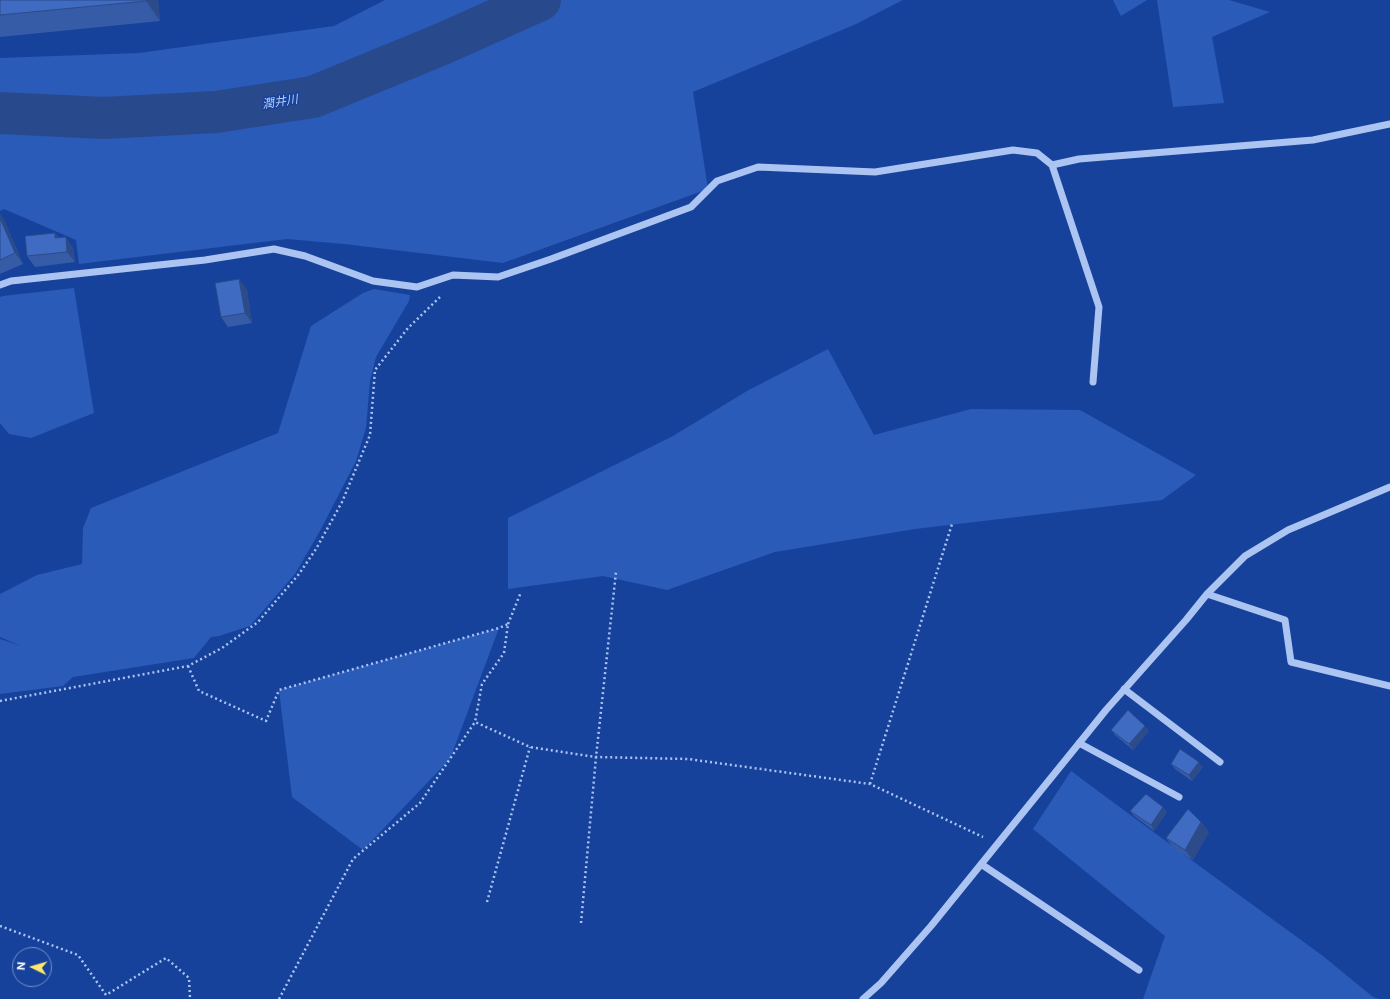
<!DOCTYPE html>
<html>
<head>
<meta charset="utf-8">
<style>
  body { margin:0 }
  #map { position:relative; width:1390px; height:999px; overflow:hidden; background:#16429b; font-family:"Public Sans",sans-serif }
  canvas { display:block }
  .north { position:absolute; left:12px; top:947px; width:40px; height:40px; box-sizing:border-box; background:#16429b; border:1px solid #738ec3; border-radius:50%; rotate:275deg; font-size:11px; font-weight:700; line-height:16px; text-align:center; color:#fff }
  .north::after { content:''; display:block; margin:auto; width:14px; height:18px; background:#ffe46d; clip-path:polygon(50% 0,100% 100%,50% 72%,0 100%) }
</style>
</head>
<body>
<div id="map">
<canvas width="1390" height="999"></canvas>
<div class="north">N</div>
</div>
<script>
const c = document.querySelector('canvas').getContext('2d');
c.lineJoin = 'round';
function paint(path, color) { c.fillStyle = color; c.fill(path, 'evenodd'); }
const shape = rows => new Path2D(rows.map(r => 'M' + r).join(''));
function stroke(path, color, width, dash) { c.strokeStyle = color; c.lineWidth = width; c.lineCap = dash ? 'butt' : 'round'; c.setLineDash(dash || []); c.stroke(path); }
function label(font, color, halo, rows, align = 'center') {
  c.font = font + ' "Public Sans","Noto Sans JP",sans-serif'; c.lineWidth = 3; c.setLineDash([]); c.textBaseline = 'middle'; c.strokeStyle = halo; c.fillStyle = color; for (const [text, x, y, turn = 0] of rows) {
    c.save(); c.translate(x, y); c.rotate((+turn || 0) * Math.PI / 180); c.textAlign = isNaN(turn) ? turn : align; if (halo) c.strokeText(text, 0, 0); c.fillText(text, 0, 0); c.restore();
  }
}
const green = shape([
  [385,0,903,0,854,25,693,92,708,189,503,263,344,244,287,239,79,264,76,240,4,209,0,211,0,58,139,53,334,26],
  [1113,0,1147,0,1121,16],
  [1157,0,1229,0,1270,12,1212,37,1224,103,1173,107],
  [74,288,94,413,31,438,9,434,0,423,0,297,3,296],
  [374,289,410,295,409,301,376,357,370,381,366,428,356,461,320,531,295,574,250,626,219,636,211,637,194,658,73,677,63,686,0,694,0,639,21,646,0,637,0,594,37,575,82,564,83,528,91,508,278,433,311,326,363,293],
  [828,349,874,435,971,409,1080,410,1196,475,1162,500,915,529,775,552,667,590,603,576,508,589,508,518,673,436,747,391],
  [499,628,450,759,363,850,292,797,279,690],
  [1071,771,1209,873,1323,956,1373,997,1379,999,1143,999,1165,936,1033,829]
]);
const river = shape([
  [0,113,104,118,216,112,313,97,442,44,540,0]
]);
const path = shape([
  [508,624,521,592],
  [188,666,199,691,266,721,279,690,499,628,508,624,504,653,482,684,475,722],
  [0,701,188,666,222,648,258,622,299,574,316,549,342,502,370,435,375,370,408,328,440,297],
  [870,784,952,524],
  [487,902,530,747],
  [581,923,596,757,616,572],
  [0,926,78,955,106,995,166,958,189,978,190,999],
  [279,999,353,859,420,803,475,722,530,747,596,757,688,759,870,784,983,837]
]);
const minor = shape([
  [1052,165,1079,159,1313,140,1390,124],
  [0,285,11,281,205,260,274,249,305,256,373,281,417,287,453,275,498,277,551,259,691,207,717,181,758,167,875,172,1013,150,1037,153,1052,165,1099,307,1093,382],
  [1207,594,1285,620,1291,662,1390,686],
  [1124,689,1220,762],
  [1079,743,1179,797],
  [981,864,1139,970],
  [863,999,881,983,931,926,1106,710,1186,620,1207,594,1245,556,1288,530,1390,487]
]);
const wall = shape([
  [0,0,158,0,160,21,0,37],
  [0,214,4,220,23,264,0,274],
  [55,233,59,238,73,248,75,262,35,267,27,256],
  [239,279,247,290,252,323,228,327,221,317],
  [1111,730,1149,731,1133,750,1115,735],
  [1171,764,1203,767,1192,781,1175,769],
  [1130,811,1167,812,1154,831,1134,816],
  [1201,822,1209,832,1193,860,1174,849,1166,838]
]);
const shadedWall = shape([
  [146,0,158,0,160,21,146,1],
  [0,214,4,220,23,264,15,253,0,218],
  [55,233,62,243,55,238],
  [66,237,73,248,75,262,67,252],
  [239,279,247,290,252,323,245,313],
  [1145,726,1149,731,1133,750,1129,744],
  [1199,762,1203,767,1192,781,1189,775],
  [1163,807,1167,812,1154,831,1151,825],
  [1201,822,1209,832,1193,860,1185,850]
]);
const building = shape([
  [0,0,146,0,146,1,0,15,0,0],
  [0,218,15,253,0,260,0,218],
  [55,233,55,238,66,237,67,252,27,256,25,236,55,233],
  [239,279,245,313,221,317,215,283,239,279],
  [1128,710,1145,726,1129,744,1111,730,1128,710],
  [1180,749,1199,762,1189,775,1171,764,1180,749],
  [1146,794,1163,807,1151,825,1130,811,1146,794],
  [1188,809,1201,822,1185,850,1166,838,1188,809]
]);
const waterNames = [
  ["潤井川",280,102,-9]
];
paint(green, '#2a5bb9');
stroke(river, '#29498d', 42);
stroke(path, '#acc4f2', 2.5, [2, 3]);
stroke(minor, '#acc4f2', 7);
paint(wall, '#365ca7');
paint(shadedWall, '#2c4b88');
paint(building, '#3f6bc2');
stroke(building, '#2c4b88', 1);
label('italic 12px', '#b9cff9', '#16429b', waterNames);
</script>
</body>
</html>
